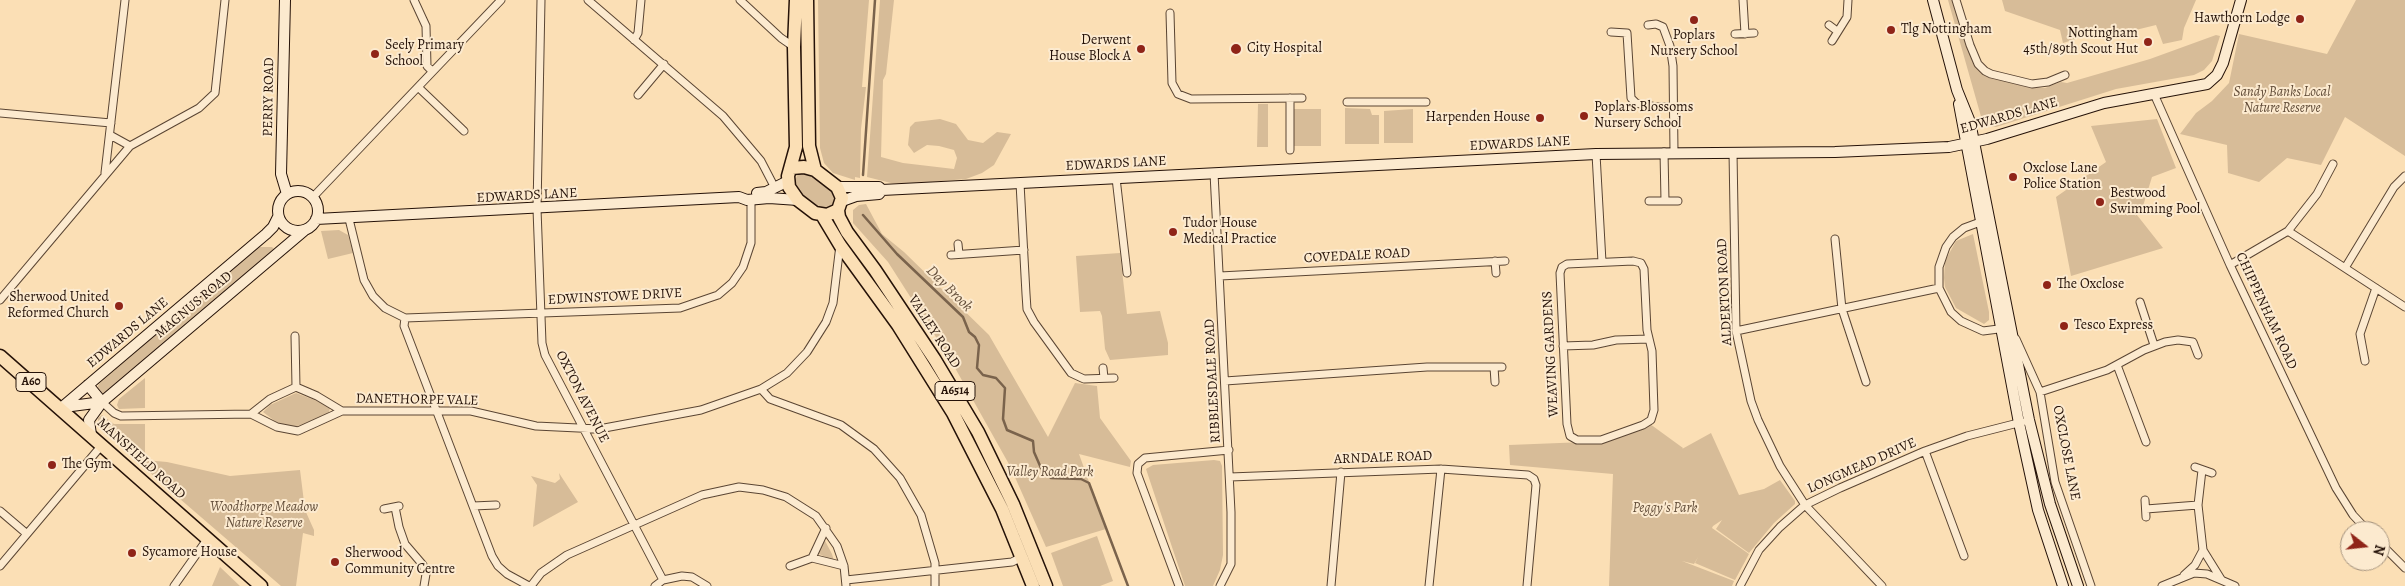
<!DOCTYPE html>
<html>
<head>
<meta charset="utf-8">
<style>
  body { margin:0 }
  #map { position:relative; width:2405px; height:586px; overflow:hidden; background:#fbdfb5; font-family:Alegreya,serif }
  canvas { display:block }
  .north { position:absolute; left:2340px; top:521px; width:50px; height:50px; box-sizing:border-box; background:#fceacf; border:1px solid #a6947f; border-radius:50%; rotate:106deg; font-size:14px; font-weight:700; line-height:20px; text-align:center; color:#251208 }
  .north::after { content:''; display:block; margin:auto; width:18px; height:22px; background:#8f2418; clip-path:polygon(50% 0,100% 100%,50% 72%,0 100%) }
</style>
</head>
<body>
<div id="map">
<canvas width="2405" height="586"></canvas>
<div class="north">N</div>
</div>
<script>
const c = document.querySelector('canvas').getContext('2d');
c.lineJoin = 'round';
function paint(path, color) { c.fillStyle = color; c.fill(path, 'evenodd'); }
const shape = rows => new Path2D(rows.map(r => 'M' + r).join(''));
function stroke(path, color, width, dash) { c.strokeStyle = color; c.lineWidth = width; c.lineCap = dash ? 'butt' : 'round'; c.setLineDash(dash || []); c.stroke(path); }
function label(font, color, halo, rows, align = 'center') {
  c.font = font + ' Alegreya,serif'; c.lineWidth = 4; c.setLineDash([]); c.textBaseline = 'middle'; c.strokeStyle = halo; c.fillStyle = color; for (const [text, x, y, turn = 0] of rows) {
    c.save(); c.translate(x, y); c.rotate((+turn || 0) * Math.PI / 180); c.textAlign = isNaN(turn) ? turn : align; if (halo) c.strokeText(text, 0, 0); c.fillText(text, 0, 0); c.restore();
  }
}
const green = shape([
  [818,0,869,0,862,87,866,87,861,129,860,178,855,177,855,180,833,173,824,163,820,148],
  [880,0,894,0,886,74,883,80,881,157,903,163,954,169,957,158,954,150,939,146,927,145,914,153,908,145,910,127,915,122,940,119,956,124,968,140,983,143,997,132,1011,134,994,165,982,173,966,179,919,183,891,183,867,177],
  [1948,0,1953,0,1976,67,1981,73,1989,78,2031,88,2045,88,2061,82,2067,83,2150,59,2216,35,2220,36,2212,61,2204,70,2194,75,2116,89,1996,127,1987,125,1982,120],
  [2002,0,2196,0,2184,28,2182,40,2163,44,2156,25,2111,36,2108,29,2063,43,2060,30,2005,11],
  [2356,0,2405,0,2405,156,2345,117,2321,165,2287,158,2259,182,2228,173,2227,145,2180,134,2196,113,2212,101,2229,83,2239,34,2327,54],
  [1258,104,1268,104,1268,147,1257,147],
  [1345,108,1370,109,1372,115,1379,115,1379,144,1345,144],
  [1294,109,1321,109,1321,146,1294,146],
  [1413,109,1413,143,1384,143,1384,111],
  [2157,119,2176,168,2152,177,2143,206,2133,210,2163,248,2071,276,2056,197,2106,162,2091,126],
  [803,172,807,172,825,184,833,193,835,200,833,206,823,209,819,208,798,191,795,180,797,176],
  [866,204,882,234,904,252,989,335,1048,437,1075,383,1097,386,1100,418,1131,461,1130,467,1079,454,1106,529,1046,547,1010,466,950,359,888,262,853,223,853,210,859,205],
  [339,230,348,235,353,253,328,259,321,231],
  [1973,234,1989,312,1989,320,1984,324,1956,308,1945,287,1944,278,1945,261,1956,241],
  [256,247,272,247,274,249,107,393,102,394,97,388,99,384],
  [1120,253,1127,314,1160,311,1168,343,1168,355,1110,360,1105,349,1102,316,1100,311,1080,312,1076,256],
  [145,378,145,408,119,409,117,405,119,399],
  [296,393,325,404,330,408,329,412,313,422,293,427,280,425,263,412,270,405],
  [102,415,114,424,145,424,145,460,167,462,230,476,300,470,305,510,314,530,314,536,303,533,296,586,281,586,158,480,98,425,98,418],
  [1650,424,1683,448,1682,449,1711,433,1739,495,1764,489,1780,480,1795,501,1795,504,1774,523,1749,553,1716,529,1722,520,1713,526,1712,528,1749,554,1735,580,1695,563,1698,557,1694,564,1682,561,1734,581,1732,586,1609,586,1613,474,1510,465,1509,445,1610,441],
  [1214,460,1220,461,1222,466,1223,555,1220,570,1213,586,1185,586,1146,469,1153,465],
  [559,473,578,502,533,527,537,485,531,476,555,483,560,479],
  [1097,536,1113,581,1100,586,1063,586,1051,553],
  [824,539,832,554,834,561,817,553],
  [220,567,240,586,212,586]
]);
const stream = shape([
  [863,175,875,0],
  [863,215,897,254,963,317,969,332,975,337,979,345,977,368,983,375,996,378,1005,388,1003,419,1007,430,1033,441,1034,452,1041,468,1051,478,1081,479,1089,483,1128,586]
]);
const street = shape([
  [414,0,426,26,427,66,432,71],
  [541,0,537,209,542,343,545,355,663,580],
  [588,0,723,116,761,161,775,188],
  [740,0,781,38,794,47],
  [1743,0,1745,34],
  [1956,0,1970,45,1978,64,1985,71,1991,74,2032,84,2048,82,2065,75],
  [1170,13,1172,83,1178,94,1191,99,1302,98],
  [1648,25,1656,24,1663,27,1670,46,1673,66,1674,152],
  [1829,25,1837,31],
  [1611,32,1627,33,1631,98,1636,103,1656,107,1674,107],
  [1735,34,1754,33],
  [634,40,638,33,641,0],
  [1832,41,1847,17,1848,0],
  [418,87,464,131],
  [2154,94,2230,265,2336,488,2353,515,2368,531],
  [638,95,664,64],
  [1290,98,1290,150],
  [1347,102,1426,102],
  [0,113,111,123],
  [110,135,130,146],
  [1664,152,1665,201],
  [1733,152,1736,331,1751,401,1758,420,1780,466,1805,505,1882,586],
  [1596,154,1602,262],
  [105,173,125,0],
  [1214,173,1231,512,1231,564,1220,586],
  [1116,178,1127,273],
  [1020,183,1026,294,1027,309,1034,322,1071,373,1084,379,1114,378],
  [313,197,501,0],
  [1649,201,1678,201],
  [349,219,364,280,373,296,385,308,405,318,680,308,718,295,732,283,743,267,751,243,751,200],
  [1983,221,1964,228,1953,237,1946,247,1939,267,1939,288,1951,312,1961,321,1983,331,2006,328],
  [2288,231,2405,307],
  [1835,239,1842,309,1866,382],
  [958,244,959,254],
  [951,255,1024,250],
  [1495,261,1496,273],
  [1633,261,1641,263,1644,269,1647,330,1652,351,1654,410,1651,420,1643,425,1601,440,1577,440,1570,436,1567,424,1560,273,1562,267,1567,264,1633,261],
  [2230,265,2288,231,2317,194,2333,164],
  [2345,268,2394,187,2405,176],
  [1220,276,1505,261],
  [0,300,130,146,199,108,215,93,225,0],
  [2140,302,2154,345],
  [405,318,404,326,492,556,498,566,507,574,529,586],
  [1736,331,1939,288],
  [295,336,296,387],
  [2016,339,2040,392,2055,482,2091,586],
  [1563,346,1593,345,1616,340,1649,339],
  [2365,361,2360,334,2376,288],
  [2117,365,2146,442],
  [1494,367,1495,382],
  [1103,368,1104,378],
  [1225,381,1427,367,1502,367],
  [761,389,770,399,841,425,874,449,900,478,921,515,935,563,935,586],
  [2040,392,2107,370,2144,350,2165,342,2178,340,2193,342,2198,355],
  [102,402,114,413,121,416,251,414,277,427,298,431,342,411,471,411,536,426,599,429,701,410,761,389,787,373,807,352,826,322,833,303,840,245],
  [251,414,270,399,296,387,317,396,342,411],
  [1925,451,1964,556],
  [2195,467,2212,473],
  [2202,470,2198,505,2203,550,2221,579],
  [1230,477,1441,469,1528,475,1534,479,1536,485,1527,586],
  [2145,500,2146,517],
  [473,506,496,505],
  [395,507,399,527,405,544,423,565,426,574,424,586],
  [384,509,399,506],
  [2146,509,2198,505],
  [0,511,27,534],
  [2380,543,2405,568],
  [812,558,826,528],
  [0,566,102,445],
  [790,566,812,558,844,566],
  [2184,575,2195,565,2203,550],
  [846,580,1012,562,1022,557],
  [174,586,208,538],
  [531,586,541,573,567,555,702,495,739,487,763,490,786,497,816,516,837,546,844,566,846,586],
  [655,586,663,580,682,576,692,577,707,586],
  [1179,586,1137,473,1138,464,1145,458,1229,450],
  [1331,586,1341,472],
  [1429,586,1441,469],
  [1740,586,1759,550,1780,527,1805,505,1840,488,1925,451,1967,436,2022,422],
  [2162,586,2194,573,2207,574,2235,586]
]);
const secondary = shape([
  [285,0,281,174,287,194],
  [1933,0,1957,90,1970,122,2029,420,2050,504,2078,586],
  [1959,104,2019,423,2038,510,2063,586],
  [837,187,879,187,882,190,1596,154,1835,152,1949,147,1987,139,2104,103,2207,84,2217,75,2223,63,2241,0],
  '278 211a20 20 0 1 1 40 0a20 20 0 1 1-40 0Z',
  [757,193,766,192,788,181],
  [842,201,856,196,879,194,882,190],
  [316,219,739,197,747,200,769,198,798,200],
  [88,385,102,402],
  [64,407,102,402],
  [61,408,266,234,273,227,278,217],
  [91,435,89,420,102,402,305,230]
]);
const highway = shape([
  [807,0,809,146,815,170],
  [792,168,804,167,815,170,837,187,842,198,838,210,827,215,815,213,798,200,789,187,788,176,796,147,794,47,796,0],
  [838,210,839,217,847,232,875,270,935,360,978,432,1013,504,1046,586],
  [822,215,840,245,898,325,953,413,1002,509,1033,586],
  [0,356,261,586]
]);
const markers = [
  [2300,19,5,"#8f2418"],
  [1694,20,5,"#8f2418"],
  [1891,30,5,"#8f2418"],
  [2148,42,5,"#8f2418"],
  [1141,49,5,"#8f2418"],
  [1236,49,6,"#8f2418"],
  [375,54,5,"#8f2418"],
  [1584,116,5,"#8f2418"],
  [1540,118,5,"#8f2418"],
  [2013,177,5,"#8f2418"],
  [2100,202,5,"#8f2418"],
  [1173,232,5,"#8f2418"],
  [2047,285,5,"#8f2418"],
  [119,306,5,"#8f2418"],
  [2064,326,5,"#8f2418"],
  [52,465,5,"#8f2418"],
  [132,553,5,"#8f2418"],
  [335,562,5,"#8f2418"]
];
const shields = [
  [31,382,30],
  [955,391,40]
];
const shieldNames = [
  ["A60",31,382],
  ["A6514",955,391]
];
const poiNames = [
  ["Hawthorn Lodge",2290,19,"right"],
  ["Tlg Nottingham",1901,30],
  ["Nottingham",2138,34,"right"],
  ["45th/89th Scout Hut",2138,50,"right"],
  ["Poplars",1694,36,"center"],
  ["Nursery School",1694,52,"center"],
  ["Derwent",1131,41,"right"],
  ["House Block A",1131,57,"right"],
  ["Seely Primary",385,46],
  ["School",385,62],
  ["City Hospital",1247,49],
  ["Poplars Blossoms",1594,108],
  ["Nursery School",1594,124],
  ["Harpenden House",1530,118,"right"],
  ["Oxclose Lane",2023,169],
  ["Police Station",2023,185],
  ["Bestwood",2110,194],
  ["Swimming Pool",2110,210],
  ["Tudor House",1183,224],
  ["Medical Practice",1183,240],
  ["The Oxclose",2057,285],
  ["Sherwood United",109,298,"right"],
  ["Reformed Church",109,314,"right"],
  ["Tesco Express",2074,326],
  ["The Gym",62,465],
  ["Sycamore House",142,553],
  ["Sherwood",345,554],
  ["Community Centre",345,570]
];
const parkNames = [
  ["Sandy Banks Local",2282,93],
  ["Nature Reserve",2282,109],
  ["Valley Road Park",1050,473],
  ["Woodthorpe Meadow",264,508],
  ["Nature Reserve",264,524],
  ["Peggy's Park",1665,509]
];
const streetNames = [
  ["PERRY ROAD",269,97,-89],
  ["EDWARDS LANE",2009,116,-16],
  ["EDWARDS LANE",1520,144,-3],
  ["EDWARDS LANE",1116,164,-3],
  ["EDWARDS LANE",527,196,-3],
  ["COVEDALE ROAD",1357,256,-3],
  ["ALDERTON ROAD",1725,292,-93],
  ["EDWINSTOWE DRIVE",615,297,-3],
  ["MAGNUS ROAD",194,305,-40],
  ["CHIPPENHAM ROAD",2266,311,65],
  ["VALLEY ROAD",934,332,57],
  ["EDWARDS LANE",128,333,-40],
  ["WEAVING GARDENS",1551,354,-93],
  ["RIBBLESDALE ROAD",1213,381,-93],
  ["OXTON AVENUE",582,397,63],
  ["DANETHORPE VALE",417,400,1],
  ["OXCLOSE LANE",2066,453,79],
  ["ARNDALE ROAD",1383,458,-2],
  ["MANSFIELD ROAD",141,459,42],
  ["LONGMEAD DRIVE",1862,466,-24]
];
const waterNames = [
  ["Day Brook",949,289,45]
];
paint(green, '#d7bc98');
stroke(stream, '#7a634c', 2.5);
stroke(street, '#5a4533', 9);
stroke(secondary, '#251208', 12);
stroke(highway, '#251208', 15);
stroke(street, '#fceacf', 7);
stroke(secondary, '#fceacf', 10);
stroke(highway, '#fbdfb5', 12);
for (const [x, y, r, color] of markers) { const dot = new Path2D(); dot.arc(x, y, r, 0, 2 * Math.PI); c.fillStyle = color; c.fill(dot); stroke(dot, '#fceacf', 2); }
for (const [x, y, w] of shields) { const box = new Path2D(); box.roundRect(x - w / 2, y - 9.5, w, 19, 4); c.fillStyle = '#fceacf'; c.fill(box); stroke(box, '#251208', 1); }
label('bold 12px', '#251208', null, shieldNames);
label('14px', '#251208', '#fceacf', poiNames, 'left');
label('italic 14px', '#634e3a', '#fceacf', parkNames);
label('14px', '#251208', '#fceacf', streetNames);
label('italic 15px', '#644f3b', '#fceacf', waterNames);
</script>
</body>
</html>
